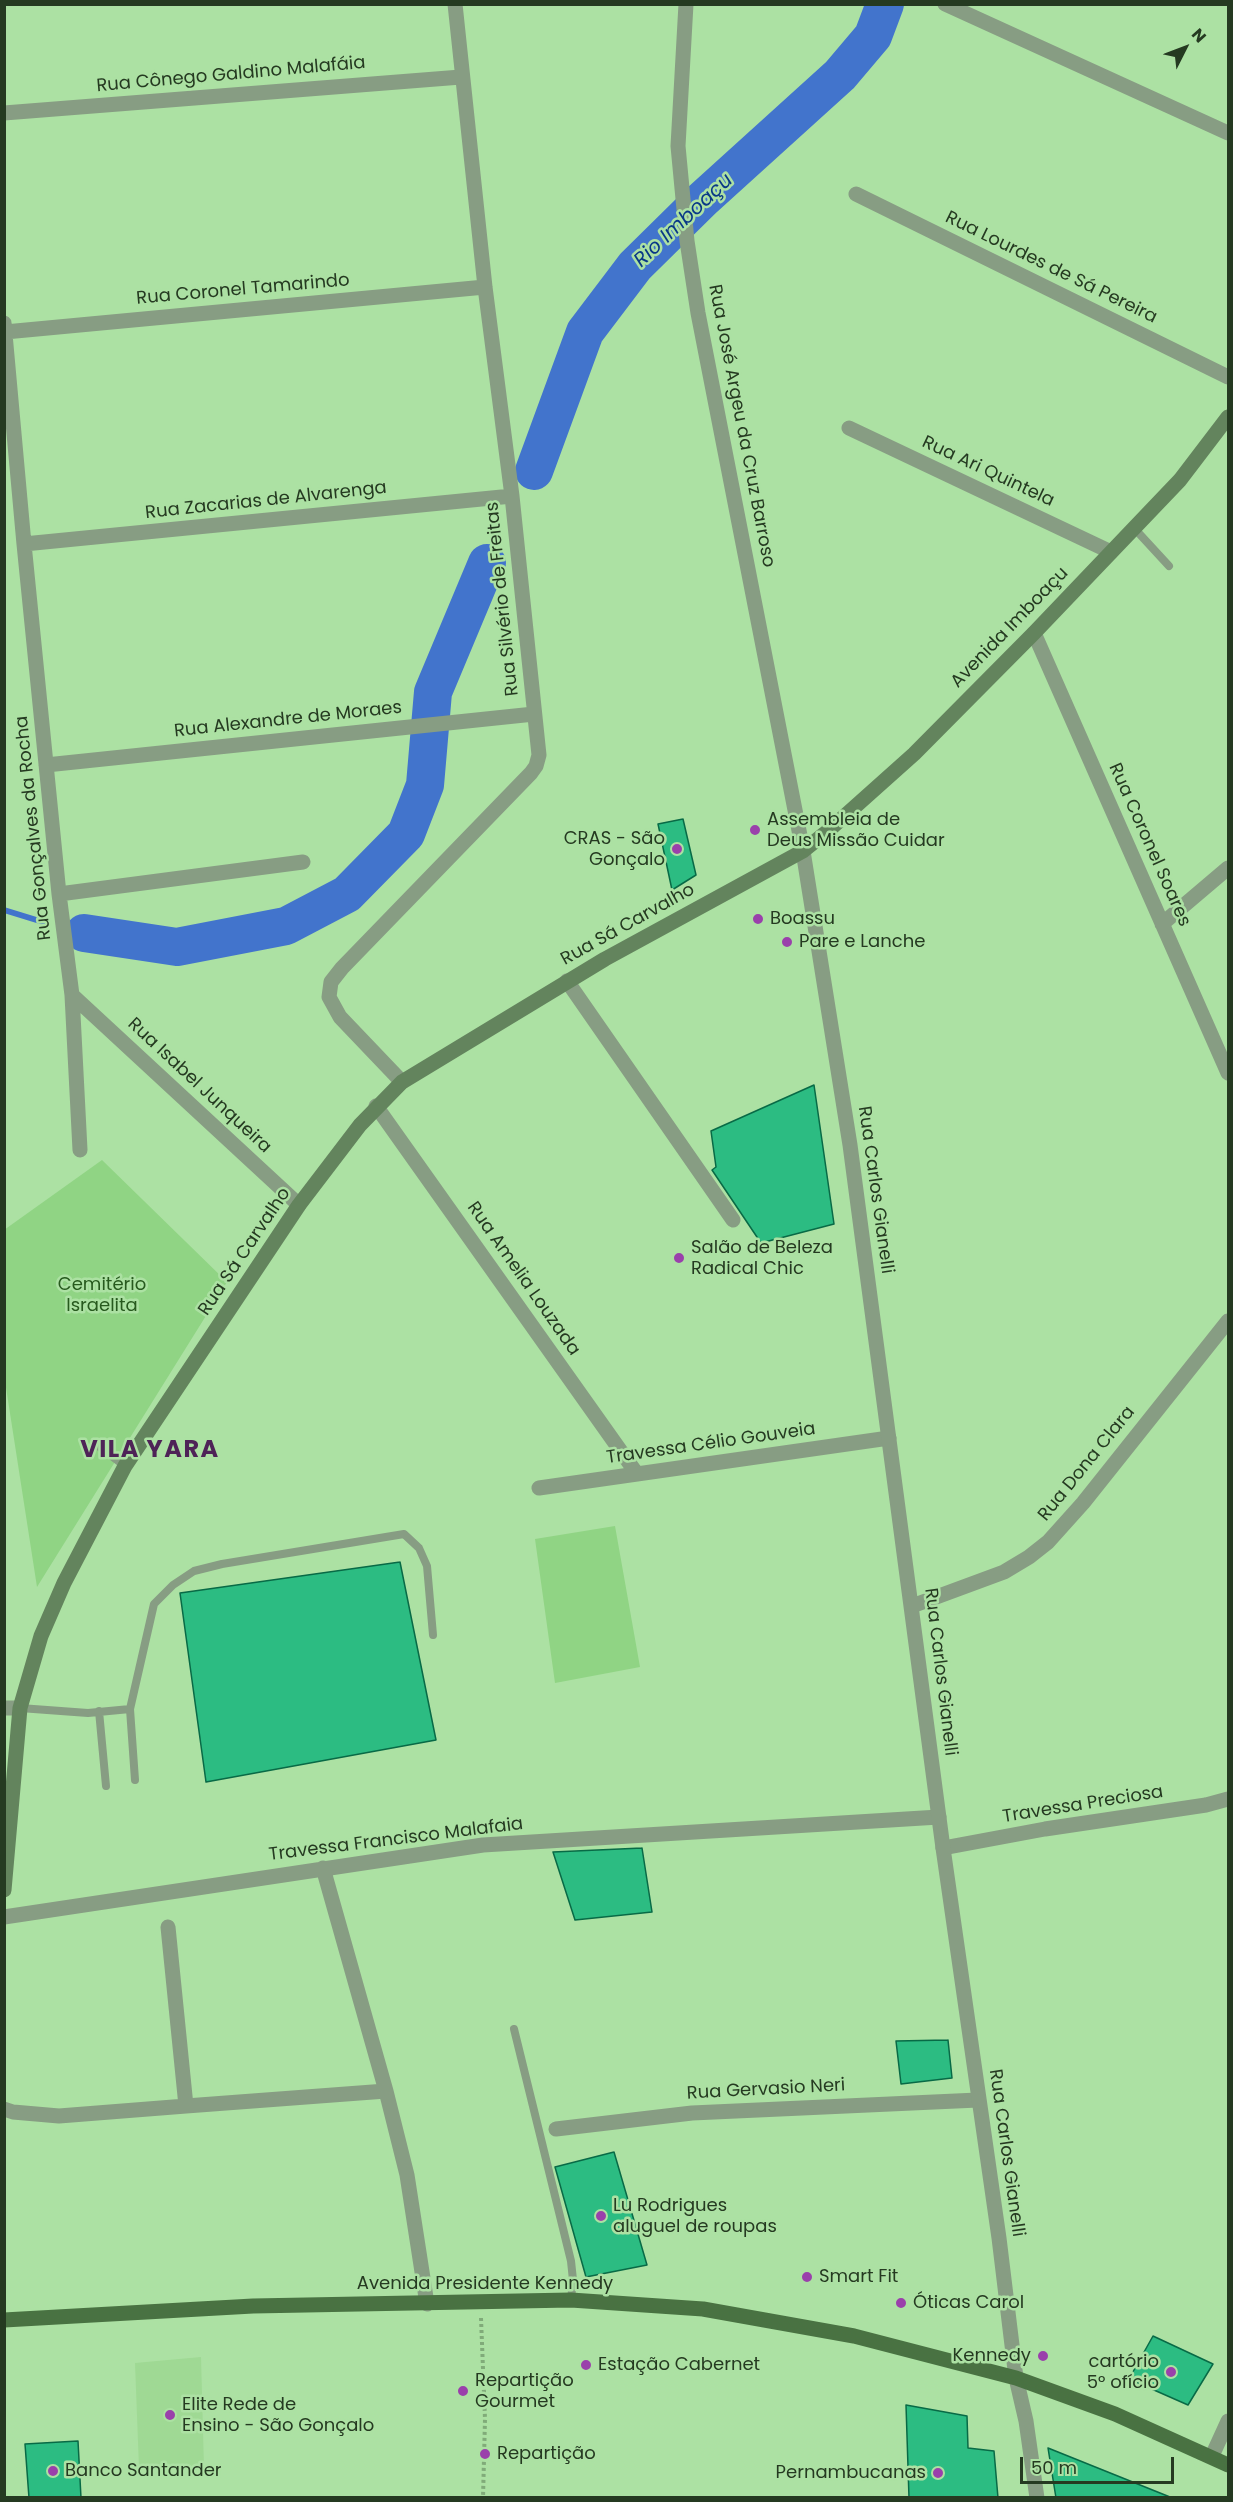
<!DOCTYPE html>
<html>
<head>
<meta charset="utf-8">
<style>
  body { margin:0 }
  #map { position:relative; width:1233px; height:2502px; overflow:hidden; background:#ace1a3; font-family:Poppins,sans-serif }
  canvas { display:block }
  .frame { position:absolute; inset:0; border:6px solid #253a21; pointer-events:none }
  .north { position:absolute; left:1155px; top:18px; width:60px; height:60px; -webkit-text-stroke:4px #ace1a3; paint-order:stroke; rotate:48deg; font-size:16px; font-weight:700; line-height:24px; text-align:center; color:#253a21 }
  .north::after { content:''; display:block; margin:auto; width:21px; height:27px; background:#253a21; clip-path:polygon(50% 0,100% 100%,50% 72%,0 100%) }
  .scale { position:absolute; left:1020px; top:2457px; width:154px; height:27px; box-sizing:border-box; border:3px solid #253a21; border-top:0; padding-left:8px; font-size:18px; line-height:21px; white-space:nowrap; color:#253a21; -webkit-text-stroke:4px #ace1a3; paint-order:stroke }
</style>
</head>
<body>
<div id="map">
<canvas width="1233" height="2502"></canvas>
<div class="frame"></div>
<div class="north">N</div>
<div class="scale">50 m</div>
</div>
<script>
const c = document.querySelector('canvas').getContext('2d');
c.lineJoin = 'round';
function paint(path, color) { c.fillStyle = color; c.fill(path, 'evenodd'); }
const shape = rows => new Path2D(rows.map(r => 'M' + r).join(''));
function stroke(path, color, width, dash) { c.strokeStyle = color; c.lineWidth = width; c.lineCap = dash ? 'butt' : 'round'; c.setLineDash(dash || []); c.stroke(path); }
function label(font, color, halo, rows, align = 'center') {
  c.font = font + ' Poppins,sans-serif'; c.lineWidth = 5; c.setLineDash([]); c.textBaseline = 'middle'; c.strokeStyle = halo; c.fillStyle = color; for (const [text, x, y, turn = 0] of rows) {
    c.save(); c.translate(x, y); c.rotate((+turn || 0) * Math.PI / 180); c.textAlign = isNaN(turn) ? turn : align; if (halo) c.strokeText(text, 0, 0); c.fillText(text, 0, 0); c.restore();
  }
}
const built = shape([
  [201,2357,204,2468,139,2468,135,2363]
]);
const green = shape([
  [102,1160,227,1282,37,1587,5,1381,4,1230],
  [615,1526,640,1667,555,1683,535,1539]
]);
const stream = shape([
  [4,910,43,922]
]);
const river = shape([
  [534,471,585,332,635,266,702,200,840,75,873,36,885,4],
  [84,933,177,947,286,926,347,894,406,834,425,785,433,692,487,563]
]);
const building = shape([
  [683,819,696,875,672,890,658,824,683,819],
  [814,1085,834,1224,761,1243,712,1170,716,1167,711,1131,814,1085],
  [400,1562,436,1740,206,1782,180,1593,400,1562],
  [642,1848,652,1912,575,1920,553,1852,642,1848],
  [948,2040,952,2078,901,2084,896,2041,948,2040],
  [614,2152,647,2265,586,2277,555,2167,614,2152],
  [1153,2336,1213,2364,1188,2405,1129,2379,1153,2336],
  [906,2405,967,2416,968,2448,994,2451,998,2498,909,2498,906,2405],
  [78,2441,81,2498,29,2498,25,2444,78,2441],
  [1048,2448,1170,2497,1170,2498,1056,2498,1048,2448]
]);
const path = shape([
  [481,2318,485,2419,483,2498]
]);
const service = shape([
  [1134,528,1169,566],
  [94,1443,125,1466],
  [20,1708,88,1713,130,1709,154,1604,173,1585,194,1571,222,1564,404,1534,419,1548,427,1566,433,1635],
  [130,1709,135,1780],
  [99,1711,106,1786],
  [514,2029,571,2261,573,2280,571,2300]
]);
const minor = shape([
  [945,4,1228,133],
  [4,113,461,77],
  [856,194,1228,377],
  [4,323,24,544,59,894,72,995,80,1150],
  [5,332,485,287],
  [849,428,1111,552],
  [24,544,512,496],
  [1034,633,1228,1073],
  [46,765,534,714],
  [59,894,303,862],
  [1162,924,1228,868],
  [567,981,733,1220],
  [72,995,299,1205],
  [402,1082,340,1017,329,997,331,982,342,968,531,773,536,766,539,755,512,496,485,287,455,4],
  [376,1106,637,1474],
  [539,1488,889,1438],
  [4,1708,20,1708],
  [943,1848,1045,1829,1206,1805,1228,1799],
  [323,1868,386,2091],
  [4,1917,483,1845,939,1817],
  [168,1927,186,2106,386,2091,407,2175,427,2304],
  [4,2109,13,2112,59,2116,186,2106],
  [556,2129,692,2113,978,2100],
  [1212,2456,1228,2421]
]);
const tertiary = shape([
  [686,4,678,146,687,241,698,313,803,851,850,1145,943,1848,999,2238,1016,2378,1026,2421,1037,2498],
  [912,1606,1004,1572,1029,1557,1048,1542,1083,1503,1228,1321]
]);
const secondary = shape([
  [4,1890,20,1708,41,1636,64,1583,125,1466,299,1205,360,1125,402,1082,605,959,803,851,829,830,914,754,1034,633,1180,480,1228,417]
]);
const primary = shape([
  [4,2320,253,2306,571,2300,703,2309,854,2336,1016,2378,1115,2414,1228,2465]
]);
const markers = [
  [755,830,6,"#9a40ab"],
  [677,849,6,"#9a40ab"],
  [758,919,6,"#9a40ab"],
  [787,942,6,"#9a40ab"],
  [679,1258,6,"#9a40ab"],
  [601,2216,6,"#9a40ab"],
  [807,2277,6,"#9a40ab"],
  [901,2303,6,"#9a40ab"],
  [1043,2356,6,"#9a40ab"],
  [586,2365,6,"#9a40ab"],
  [1171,2372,6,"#9a40ab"],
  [463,2391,6,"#9a40ab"],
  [170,2415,6,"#9a40ab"],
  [485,2454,6,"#9a40ab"],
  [53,2471,6,"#9a40ab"],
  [938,2473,6,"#9a40ab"]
];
const streetNames = [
  ["Rua Cônego Galdino Malafáia",231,75,-5],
  ["Rua Lourdes de Sá Pereira",1051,268,26],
  ["Rua Coronel Tamarindo",243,290,-5],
  ["Rua José Argeu da Cruz Barroso",741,426,79],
  ["Rua Ari Quintela",988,472,25],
  ["Rua Zacarias de Alvarenga",266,501,-6],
  ["Rua Silvério de Freitas",503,599,-96],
  ["Avenida Imboaçu",1010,628,-46],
  ["Rua Alexandre de Moraes",288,720,-6],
  ["Rua Gonçalves da Rocha",34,828,-96],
  ["Rua Coronel Soares",1149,845,66],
  ["Rua Sá Carvalho",628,925,-29],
  ["Rua Isabel Junqueira",199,1086,43],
  ["Rua Carlos Gianelli",875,1190,82],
  ["Rua Sá Carvalho",245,1252,-56],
  ["Rua Amelia Louzada",523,1279,55],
  ["Travessa Célio Gouveia",711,1444,-8],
  ["Rua Dona Clara",1087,1464,-51],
  ["Rua Carlos Gianelli",940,1672,83],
  ["Travessa Preciosa",1083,1805,-9],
  ["Travessa Francisco Malafaia",396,1840,-7],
  ["Rua Gervasio Neri",766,2090,-3],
  ["Rua Carlos Gianelli",1006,2153,82],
  ["Avenida Presidente Kennedy",485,2284]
];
const poiNames = [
  ["Assembleia de",767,820],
  ["Deus Missão Cuidar",767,841],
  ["CRAS - São",665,839,"right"],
  ["Gonçalo",665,860,"right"],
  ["Boassu",770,919],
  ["Pare e Lanche",799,942],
  ["Salão de Beleza",691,1248],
  ["Radical Chic",691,1269],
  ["Lu Rodrigues",613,2206],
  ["aluguel de roupas",613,2227],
  ["Smart Fit",819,2277],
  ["Óticas Carol",913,2303],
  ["Kennedy",1031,2356,"right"],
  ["cartório",1159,2362,"right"],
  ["5° ofício",1159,2383,"right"],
  ["Estação Cabernet",598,2365],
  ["Repartição",475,2381],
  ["Gourmet",475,2402],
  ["Elite Rede de",182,2405],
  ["Ensino - São Gonçalo",182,2426],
  ["Repartição",497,2454],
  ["Banco Santander",65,2471],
  ["Pernambucanas",926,2473,"right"]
];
const parkNames = [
  ["Cemitério",102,1285],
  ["Israelita",102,1306]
];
const waterNames = [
  ["Rio Imboaçu",684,221,-43]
];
const districtNames = [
  ["VILA YARA",150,1451]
];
paint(built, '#9fd994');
paint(green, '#90d484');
stroke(stream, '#4274cc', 6);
stroke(river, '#4274cc', 38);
paint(building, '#2cbc82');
stroke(building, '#086a46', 1.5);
stroke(path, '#80ab79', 4, [3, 3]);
stroke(service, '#879d83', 8);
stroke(minor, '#879d83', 15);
stroke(tertiary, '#879d83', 15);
stroke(secondary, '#63845d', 15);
stroke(primary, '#497242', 15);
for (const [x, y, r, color] of markers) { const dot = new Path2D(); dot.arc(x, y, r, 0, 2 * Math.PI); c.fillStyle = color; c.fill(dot); stroke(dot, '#ace1a3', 2); }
label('18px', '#253a21', '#ace1a3', streetNames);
label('18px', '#253a21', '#ace1a3', poiNames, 'left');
label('18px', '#275a1e', '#ace1a3', parkNames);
label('italic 20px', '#093887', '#ace1a3', waterNames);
c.letterSpacing = '1.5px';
label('bold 24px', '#4e2357', '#ace1a3', districtNames);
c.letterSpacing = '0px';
</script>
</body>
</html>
